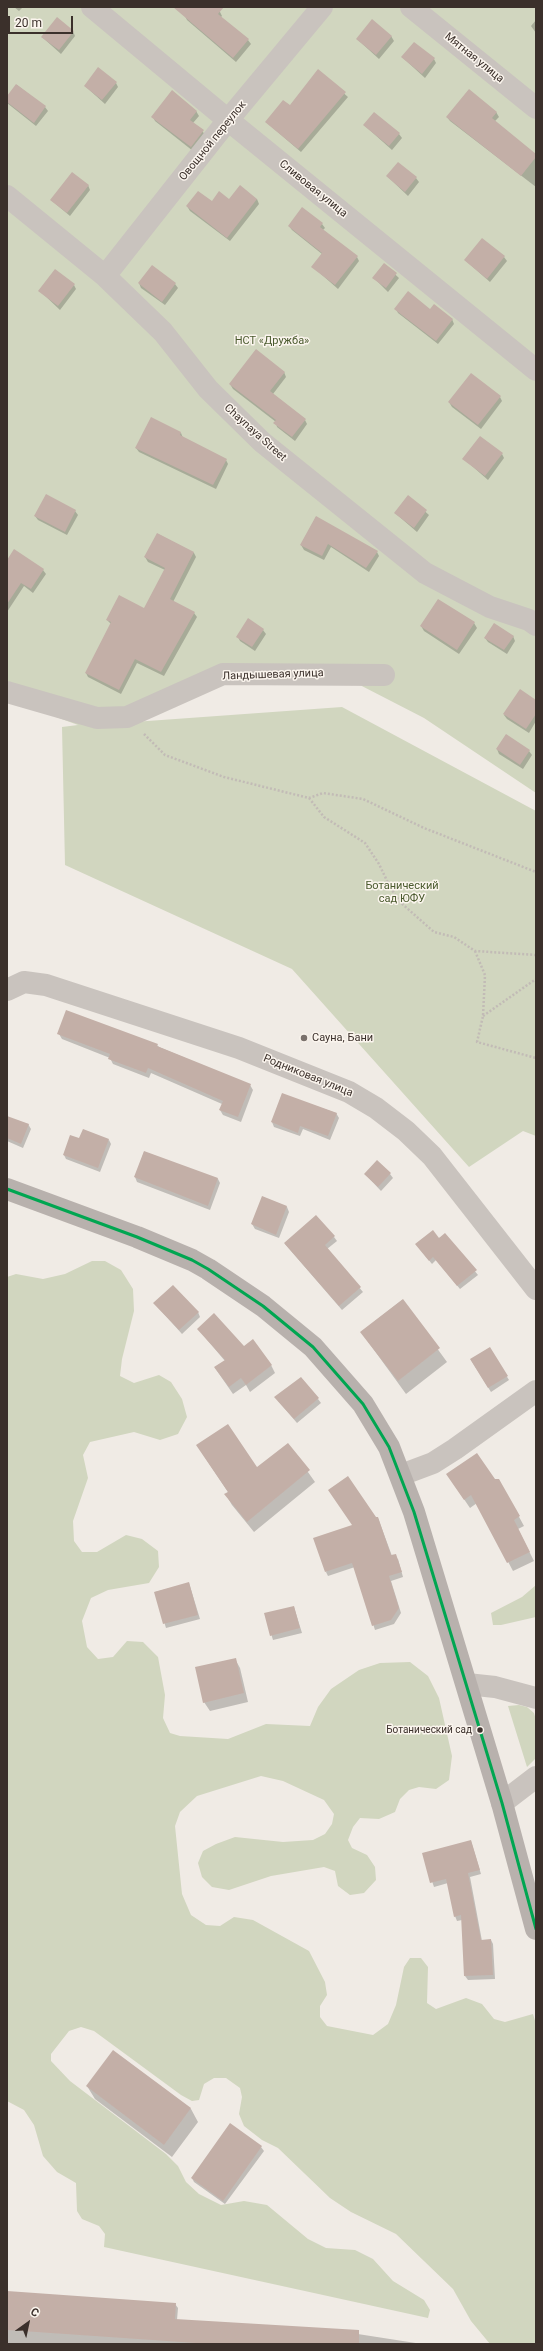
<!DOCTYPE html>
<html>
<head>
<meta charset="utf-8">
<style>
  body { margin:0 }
  #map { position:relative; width:543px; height:2351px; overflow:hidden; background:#f0ebe5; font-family:Roboto,sans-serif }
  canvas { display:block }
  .frame { position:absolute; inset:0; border:8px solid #3b302b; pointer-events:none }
  .north { position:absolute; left:8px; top:2303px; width:40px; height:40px; -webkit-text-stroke:3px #fbf5ee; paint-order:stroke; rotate:33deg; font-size:11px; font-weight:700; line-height:16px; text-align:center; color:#3b302b }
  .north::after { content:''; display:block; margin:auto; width:14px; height:18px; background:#3b302b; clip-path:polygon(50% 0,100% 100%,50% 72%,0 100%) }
  .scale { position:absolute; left:8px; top:16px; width:65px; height:18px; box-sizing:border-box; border:2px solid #3b302b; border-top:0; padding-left:5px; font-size:12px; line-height:14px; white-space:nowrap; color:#3b302b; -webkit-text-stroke:3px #fbf5ee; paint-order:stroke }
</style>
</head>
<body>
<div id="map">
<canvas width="543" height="2351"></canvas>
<div class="frame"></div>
<div class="north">С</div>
<div class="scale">20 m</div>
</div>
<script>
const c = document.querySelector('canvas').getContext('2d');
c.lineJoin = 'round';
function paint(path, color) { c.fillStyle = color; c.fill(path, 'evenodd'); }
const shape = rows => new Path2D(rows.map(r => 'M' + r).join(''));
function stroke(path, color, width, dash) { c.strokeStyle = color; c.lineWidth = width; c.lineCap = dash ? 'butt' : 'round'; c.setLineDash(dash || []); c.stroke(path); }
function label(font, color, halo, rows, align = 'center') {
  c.font = font + ' Roboto,sans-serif'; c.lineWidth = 3; c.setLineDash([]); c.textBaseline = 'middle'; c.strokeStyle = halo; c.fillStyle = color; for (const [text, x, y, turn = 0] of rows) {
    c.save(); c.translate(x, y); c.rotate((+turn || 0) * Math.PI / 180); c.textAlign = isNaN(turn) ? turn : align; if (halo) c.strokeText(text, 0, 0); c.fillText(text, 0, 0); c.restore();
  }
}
const green = shape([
  [7,7,536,7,536,793,424,718,356,683,209,676,92,725,342,707,536,811,536,1136,523,1131,469,1167,292,969,65,865,62,727,78,725,7,699],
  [92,1261,105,1261,121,1270,133,1289,134,1311,122,1359,120,1376,134,1383,159,1375,171,1382,182,1399,187,1417,178,1434,160,1440,134,1432,90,1442,83,1455,88,1478,73,1521,74,1541,82,1552,97,1552,126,1535,142,1539,158,1551,159,1567,149,1583,108,1590,91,1598,82,1621,87,1647,98,1659,113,1657,127,1641,143,1642,158,1657,165,1695,163,1718,170,1733,180,1736,228,1739,266,1724,310,1726,318,1707,331,1689,359,1670,380,1663,410,1662,428,1676,439,1698,452,1756,449,1780,436,1789,419,1787,409,1790,400,1799,395,1812,379,1819,360,1818,353,1827,348,1840,352,1848,367,1855,375,1867,376,1880,364,1893,350,1895,338,1886,335,1871,324,1867,271,1876,229,1890,212,1887,202,1877,198,1863,203,1851,216,1844,235,1837,283,1842,313,1840,325,1834,332,1824,334,1814,324,1800,283,1781,261,1776,197,1796,180,1812,175,1826,182,1894,191,1915,206,1925,220,1926,234,1917,253,1920,309,1951,325,1982,327,1995,320,2006,320,2017,327,2026,373,2035,388,2024,396,2005,404,1967,410,1958,421,1958,428,1967,427,2003,436,2009,466,1998,482,2004,494,2019,505,2022,533,2014,536,2024,536,2344,490,2344,471,2321,453,2289,396,2234,351,2212,330,2198,278,2148,262,2140,244,2126,239,2114,242,2097,240,2088,226,2078,214,2078,204,2084,199,2100,192,2101,181,2095,94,2031,81,2027,69,2031,51,2054,51,2061,70,2081,166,2154,178,2166,186,2182,199,2194,221,2205,244,2201,267,2205,308,2239,326,2248,355,2250,373,2259,393,2281,424,2300,430,2310,428,2318,104,2247,105,2234,99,2226,82,2219,77,2211,76,2183,57,2172,43,2156,34,2125,24,2110,7,2101,7,1277,16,1274,43,1279,65,1274],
  [536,1585,536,1617,501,1625,493,1625,491,1613,522,1597],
  [519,1705,527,1707,534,1713,536,1720,536,1758,527,1767,508,1706]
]);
const shadow = shape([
  [14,7,23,7,19,11],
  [192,7,214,7,220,12,222,16,220,18,248,40,251,44,236,62,187,20,185,16],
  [536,20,536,33,531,26],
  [73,31,75,36,61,54,42,37],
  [391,36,394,41,379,59,357,39],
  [402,57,434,59,436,63,425,78],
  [318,71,348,97,301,152,266,122,290,106],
  [116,83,118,87,105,104,85,86],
  [17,85,45,107,48,111,36,126,7,103,7,98],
  [196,111,199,116,193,123,206,135,193,151,155,121,153,117],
  [496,112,499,117,494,122,536,155,536,187,450,121,447,117],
  [364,125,399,134,402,138,392,150],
  [387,176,416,178,419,182,408,196],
  [88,185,90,190,70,216,51,200],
  [257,199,259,204,230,241,190,211,187,206,229,200],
  [322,224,325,228,323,230,357,257,359,261,338,289,313,267,322,254,292,230,289,226],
  [504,257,507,261,490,282,465,260],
  [384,264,399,278,388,292,374,278],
  [139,283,175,284,178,288,165,305,141,288],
  [74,285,76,289,60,310,40,291],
  [396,309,431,310,452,319,454,324,438,344,398,313],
  [284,372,286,377,273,394,305,420,307,424,295,441,277,427,276,422,233,389,230,384],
  [500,397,502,401,481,429,452,407,449,402],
  [181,433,183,438,226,460,228,464,216,489,139,452,136,448],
  [502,454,504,458,488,480,464,459],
  [408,496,429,515,417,532,395,513],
  [75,511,78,515,67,535,38,520,35,516],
  [316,517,377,552,379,556,369,572,331,547,324,560,304,550,301,545],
  [158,534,194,553,196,557,173,602,194,613,197,617,164,676,137,663,121,694,88,677,86,673,111,624,107,620,145,610,165,570,148,562,145,557],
  [7,562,43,570,46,574,33,593,24,586,7,612],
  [474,623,477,628,459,654,424,631,421,626],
  [263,630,266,634,255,651,240,641,238,637],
  [513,636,515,641,507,654,488,642,485,638],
  [536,701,536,721,529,733,507,719,504,715],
  [506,735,529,751,532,755,523,769,499,754,497,749],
  [59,1034,157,1045,159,1047,250,1085,253,1090,241,1122,223,1115,220,1110,222,1104,151,1073,149,1078,113,1064,110,1058,62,1039],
  [282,1094,336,1113,339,1118,330,1140,303,1129,300,1136,274,1127,272,1122],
  [7,1117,28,1124,31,1129,23,1148,7,1141],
  [109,1140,111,1144,100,1172,66,1159,64,1155],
  [144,1152,218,1179,220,1183,210,1210,137,1182,135,1177],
  [365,1174,390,1174,393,1178,381,1191],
  [263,1198,287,1207,289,1212,279,1238,255,1229,252,1224],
  [445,1235,478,1275,460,1289,436,1260,432,1264,419,1248],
  [334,1237,337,1241,327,1249,363,1292,342,1310,285,1244],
  [402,1300,447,1362,406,1394,361,1332],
  [155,1304,198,1312,200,1317,182,1334],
  [198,1329,244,1347,271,1365,275,1373,250,1392,246,1385,233,1394,215,1368,225,1361],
  [489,1348,509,1380,491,1392,471,1360],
  [318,1399,321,1403,297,1423,278,1401],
  [288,1444,315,1482,254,1532,232,1505,226,1495,228,1492,204,1456,257,1469],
  [499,1480,524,1526,518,1529,534,1561,513,1571,477,1503,470,1508,453,1483],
  [378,1518,392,1556,398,1559,403,1577,391,1581,401,1613,394,1624,375,1630,355,1567,328,1576,326,1572,353,1526],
  [189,1583,200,1619,166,1628,155,1592],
  [294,1607,302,1633,273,1640,265,1614],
  [235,1659,240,1668,248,1702,210,1711,204,1702],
  [471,1841,481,1874,470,1877,482,1941,491,1940,493,1944,495,1979,468,1980,465,1976,462,1920,457,1921,455,1916,448,1883,434,1887,423,1854],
  [113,2051,191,2109,198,2122,172,2157,95,2099,87,2086],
  [261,2147,264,2151,225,2204,194,2182,192,2178],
  [7,2292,175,2304,178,2308,177,2320,332,2330,422,2344,7,2344]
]);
const building = shape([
  [173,7,224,7,218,14,249,39,233,58],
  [57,17,74,31,59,50,41,37],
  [372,19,392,36,376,55,356,39],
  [414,42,435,58,422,74,401,57],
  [98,67,117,82,102,100,84,86],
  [318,69,346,92,298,149,265,122,283,100,290,105],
  [16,84,46,106,34,123,7,102,7,96],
  [469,89,497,112,492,118,536,154,536,157,521,176,446,117],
  [172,90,197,111,190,120,204,130,191,147,151,117],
  [374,112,400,133,389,146,363,125],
  [398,162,417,177,405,192,386,176],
  [72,172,89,185,67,213,50,200],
  [240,185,257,199,227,238,186,206,198,191,212,201,219,191,229,199],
  [302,207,323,223,320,227,358,256,335,285,311,267,322,253,288,226],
  [482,238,505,256,487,279,464,260],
  [384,263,397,273,386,288,372,278],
  [152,265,176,283,162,302,138,283],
  [55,269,75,284,58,306,38,291],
  [408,291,430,309,434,304,453,319,436,341,394,309],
  [256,349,285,372,270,391,306,419,292,437,273,423,276,420,229,384],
  [471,373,501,396,478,425,448,402],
  [151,417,181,432,180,435,227,459,213,485,135,448],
  [480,436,503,453,485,476,462,459],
  [46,494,76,510,65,532,34,516],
  [408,495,427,510,414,528,394,513],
  [316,516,378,551,366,568,328,544,322,556,300,545],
  [157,533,194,552,170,599,195,612,161,672,135,659,119,690,85,673,111,622,106,620,119,595,144,608,165,568,144,557],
  [14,549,44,569,31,589,21,583,7,604,7,560],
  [438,599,475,622,457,650,420,626],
  [248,618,264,629,252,647,236,637],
  [494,623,514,636,504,650,484,638],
  [520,689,536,700,536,714,526,729,503,714],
  [506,734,530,750,520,765,496,749],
  [66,1010,158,1044,157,1046,251,1084,238,1117,219,1110,223,1101,148,1068,146,1073,108,1059,110,1054,57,1034],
  [282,1093,337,1113,328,1136,300,1126,298,1133,271,1122],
  [7,1116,29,1124,21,1144,7,1138],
  [83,1129,109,1139,98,1168,63,1155,70,1135,79,1138],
  [144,1151,218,1178,208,1206,134,1177],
  [377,1160,391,1173,378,1187,364,1174],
  [262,1196,287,1206,276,1235,251,1224],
  [316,1215,335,1236,325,1245,361,1287,339,1306,284,1243],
  [433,1230,439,1238,445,1233,477,1270,457,1286,433,1257,429,1261,415,1244],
  [173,1285,199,1312,179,1330,153,1303],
  [403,1299,440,1348,398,1381,360,1332],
  [214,1313,244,1346,253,1339,272,1365,246,1385,241,1378,229,1387,214,1367,225,1360,197,1329],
  [490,1347,508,1376,488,1388,470,1359],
  [301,1377,319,1398,294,1419,274,1397],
  [228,1424,257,1467,288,1443,310,1470,247,1522,224,1494,228,1492,196,1445],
  [477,1453,495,1479,499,1479,520,1516,514,1520,530,1552,507,1563,471,1495,464,1500,446,1474],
  [348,1476,376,1517,378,1517,391,1555,396,1554,402,1572,389,1576,399,1608,391,1620,372,1626,352,1563,325,1572,313,1538,352,1525,328,1490],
  [189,1582,198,1615,163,1624,154,1592],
  [294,1606,300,1628,270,1636,264,1613],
  [236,1658,244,1693,203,1703,195,1667],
  [471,1840,480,1870,468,1873,481,1940,491,1939,493,1975,464,1976,461,1915,454,1917,446,1879,430,1883,422,1853],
  [113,2050,191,2108,164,2145,86,2086],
  [230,2123,262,2146,223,2201,191,2178],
  [7,2291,176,2303,175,2319,359,2330,359,2344,210,2344,7,2330]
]);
const path = shape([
  [144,734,165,755,224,777,309,798,323,793,363,799,424,828,536,872],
  [309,798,324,817,365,843,379,864,390,887,400,902,434,932,454,937,475,951,536,955],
  [475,951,485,975,483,1016,477,1042,536,1058],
  [483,1016,536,979]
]);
const minor = shape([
  [92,7,228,120,536,370],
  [411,7,536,108],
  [7,196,105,276,163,332,208,389,262,442,425,573,490,607,529,620,536,625],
  [105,276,228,120,322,7],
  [7,692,97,718,127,717,223,674,384,675],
  [7,990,24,982,46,985,239,1048,349,1092,376,1108,406,1131,432,1156,536,1289],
  [401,1475,433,1463,455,1449,536,1391],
  [467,1684,495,1687,536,1698],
  [502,1803,536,1777]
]);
const major = shape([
  [7,1189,137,1237,192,1260,208,1269,263,1306,313,1347,363,1404,389,1447,414,1512,502,1803,536,1929]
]);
const bus1 = shape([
  [7,1189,137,1237,192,1260,208,1269,263,1306,313,1347,363,1404,389,1447,414,1512,502,1803,536,1929]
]);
const markers = [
  [304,1038,4,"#7a716c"],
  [480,1730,3.5,"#3b302b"]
];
const busNames = [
  ["Ботанический сад",472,1730]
];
const streetNames = [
  ["Мятная улица",474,58,39],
  ["Овощной переулок",213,141,-51],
  ["Сливовая улица",313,189,39],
  ["Chaynaya Street",255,433,42],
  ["Ландышевая улица",273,675,-2],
  ["Родниковая улица",308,1076,22]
];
const parkNames = [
  ["НСТ «Дружба»",272,341],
  ["Ботанический",402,886],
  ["сад ЮФУ",402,899]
];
const poiNames = [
  ["Сауна, Бани",312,1038]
];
paint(green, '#d1d6bf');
paint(shadow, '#0003');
paint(building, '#c3afa7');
stroke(path, '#c2bbb6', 2.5, [2, 2]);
stroke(minor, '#c9c3be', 22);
stroke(major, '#b8b1ad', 22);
stroke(bus1, '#00a651', 3);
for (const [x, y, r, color] of markers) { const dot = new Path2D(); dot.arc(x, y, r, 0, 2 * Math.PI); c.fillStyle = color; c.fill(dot); stroke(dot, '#fbf5ee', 1.5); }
label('10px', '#3b302b', '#fbf5ee', busNames, 'right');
label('11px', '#3b302b', '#fbf5ee', streetNames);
label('11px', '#4a5a2e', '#fbf5ee', parkNames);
label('11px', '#3b302b', '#fbf5ee', poiNames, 'left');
</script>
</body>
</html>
